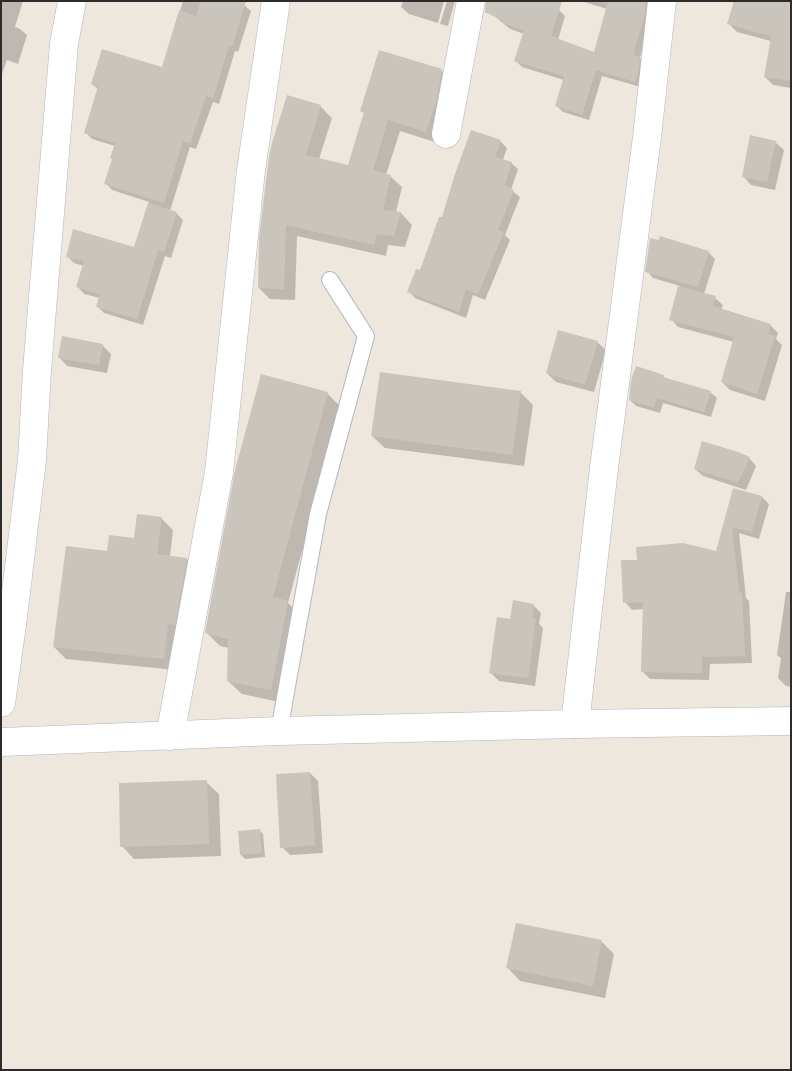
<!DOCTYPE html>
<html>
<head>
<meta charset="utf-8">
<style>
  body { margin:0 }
  #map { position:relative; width:792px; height:1071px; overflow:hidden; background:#eee7de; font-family:"Source Sans 3",sans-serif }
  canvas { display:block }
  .frame { position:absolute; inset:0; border:2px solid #2c2c2c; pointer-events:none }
</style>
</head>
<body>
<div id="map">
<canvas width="792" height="1071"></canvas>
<div class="frame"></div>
</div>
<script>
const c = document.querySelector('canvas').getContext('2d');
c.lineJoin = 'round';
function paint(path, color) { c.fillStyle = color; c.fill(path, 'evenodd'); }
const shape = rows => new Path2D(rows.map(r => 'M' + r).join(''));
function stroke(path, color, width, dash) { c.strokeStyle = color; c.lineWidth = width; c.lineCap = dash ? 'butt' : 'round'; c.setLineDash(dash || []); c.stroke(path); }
const shadow = shape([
  [1,1,23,1,15,27,20,29,27,35,18,64,7,60,1,77],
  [183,1,233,1,244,5,251,11,238,52,235,51,219,104,213,102,196,149,190,147,170,211,176,213,183,220,171,258,165,256,143,325,104,313,98,307,100,298,84,294,78,287,84,266,74,263,67,256,135,249,149,202,112,190,106,183,113,159,115,146,92,139,85,132,99,90,92,84,162,69],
  [403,1,444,1,438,23,409,14,401,7],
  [447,1,455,1,448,26,440,24],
  [581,1,654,1,651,21,640,58,646,64,641,87,602,76,589,120,563,112,557,106,564,80,522,67,516,61,524,34,510,29,492,14,559,10,565,16,558,40,594,54,607,9],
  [732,1,791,1,791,88,773,85,765,77,771,41,737,32,729,24,734,3],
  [442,71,453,82,438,143,400,131,386,175,390,176,402,187,396,212,401,213,412,225,405,247,388,245,386,256,297,236,295,300,270,299,259,288,320,106,332,118,319,159,349,166,365,114,361,111],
  [500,141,507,148,503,160,511,163,518,169,511,190,520,197,505,235,510,240,485,300,473,295,466,318,415,298,409,291,421,272,443,218],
  [775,142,784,150,775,190,751,185,743,176],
  [708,252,715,259,704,294,715,298,723,305,721,310,770,325,778,333,776,339,782,345,765,401,730,390,722,382,734,342,678,327,671,319,680,286,653,278,647,271],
  [597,342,606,350,594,392,556,382,547,373],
  [102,345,111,354,107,373,67,366,59,357],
  [262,376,328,394,341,407,288,603,301,616,284,703,242,694,228,681,229,648,220,646,206,632],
  [663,376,666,379,710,392,717,398,711,417,663,403,660,413,636,406,630,400],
  [520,392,533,405,524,466,385,448,372,436],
  [749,458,756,466,746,490,703,476,695,469],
  [734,489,762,497,769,504,759,539,739,533,746,598,749,601,752,663,710,664,709,680,650,679,642,671,644,609,632,610,625,602,717,553],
  [161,518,173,530,170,557,187,559,198,571,175,670,66,659,54,647,108,552,135,539],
  [786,592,791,592,791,687,786,686,778,678,781,658,777,655],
  [533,605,541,613,539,624,543,628,535,686,499,681,491,673,511,621],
  [310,773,318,781,323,853,290,855,282,847],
  [206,782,219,794,221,856,134,859,122,846],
  [259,830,263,834,265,857,245,859,241,855],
  [602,942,614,954,605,998,520,981,508,968]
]);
const building = shape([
  [201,1,246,1,232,47,229,46,213,98,206,96,190,143,183,141,164,203,104,184,112,159,110,158,115,143,84,133,98,86,91,84,102,49,162,67,179,10,196,16],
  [486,1,562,1,551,36,594,52,608,1,646,1,645,14,633,55,640,57,639,69,635,82,596,70,582,115,555,106,564,76,514,61,524,30,503,23,504,21,485,12],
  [734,1,791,1,791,81,764,77,771,36,727,24],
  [379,50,442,69,437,98,426,132,388,120,373,170,391,175,383,210,401,212,394,236,377,234,374,245,286,225,284,289,258,288,259,238,269,156,272,143,287,95,321,105,306,155,348,165,364,112,360,111],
  [471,130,501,140,495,157,512,162,505,185,514,190,498,230,504,232,478,294,466,289,459,312,407,292,416,269,420,270,439,217,442,217,455,174],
  [750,135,776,141,767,182,742,177],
  [148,203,177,212,164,252,158,250,137,319,96,307,100,294,76,287,84,261,66,257,73,229,134,247],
  [660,236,709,251,698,287,645,272,650,238,659,240],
  [678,286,716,296,713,306,771,324,768,334,775,336,757,394,721,382,734,337,669,320],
  [558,330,598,341,585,385,546,373],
  [62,336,103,344,99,365,58,358],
  [636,366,664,375,663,377,711,391,704,412,657,398,654,408,629,400,631,380],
  [380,372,521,391,512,455,371,436],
  [261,374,328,392,273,597,288,601,271,690,227,681,228,639,205,633,235,470],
  [702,441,738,452,750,457,738,483,694,469],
  [733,488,762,496,752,532,732,527,739,593,742,593,745,656,702,657,702,673,641,672,643,602,623,603,621,560,637,560,636,547,683,543,716,551],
  [137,514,162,517,157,554,187,558,175,625,168,624,164,659,53,647,66,546,107,551,109,535,134,538],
  [513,600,534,604,532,618,536,619,528,678,489,673,497,617,510,619],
  [310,772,315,845,280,848,276,774],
  [207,780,209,844,120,847,119,783],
  [260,829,262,853,240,855,238,831],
  [516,923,602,940,593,986,506,968]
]);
const lane = shape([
  [279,731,318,514,366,336,330,280]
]);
const street = shape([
  [446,134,471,1],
  [1,703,12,625,32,460,37,370,64,44,72,1],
  [575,724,604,468,647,137,662,1],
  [170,736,219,472,251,170,276,1]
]);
const secondary = shape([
  [1,742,279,731,575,724,791,721]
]);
paint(shadow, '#0003');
paint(building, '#c9c5bc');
stroke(lane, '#b2b4c0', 18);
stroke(street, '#b2b4c0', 29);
stroke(secondary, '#b2b4c0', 29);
stroke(lane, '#fff', 16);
stroke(street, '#fff', 28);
stroke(secondary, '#fff', 28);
</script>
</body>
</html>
